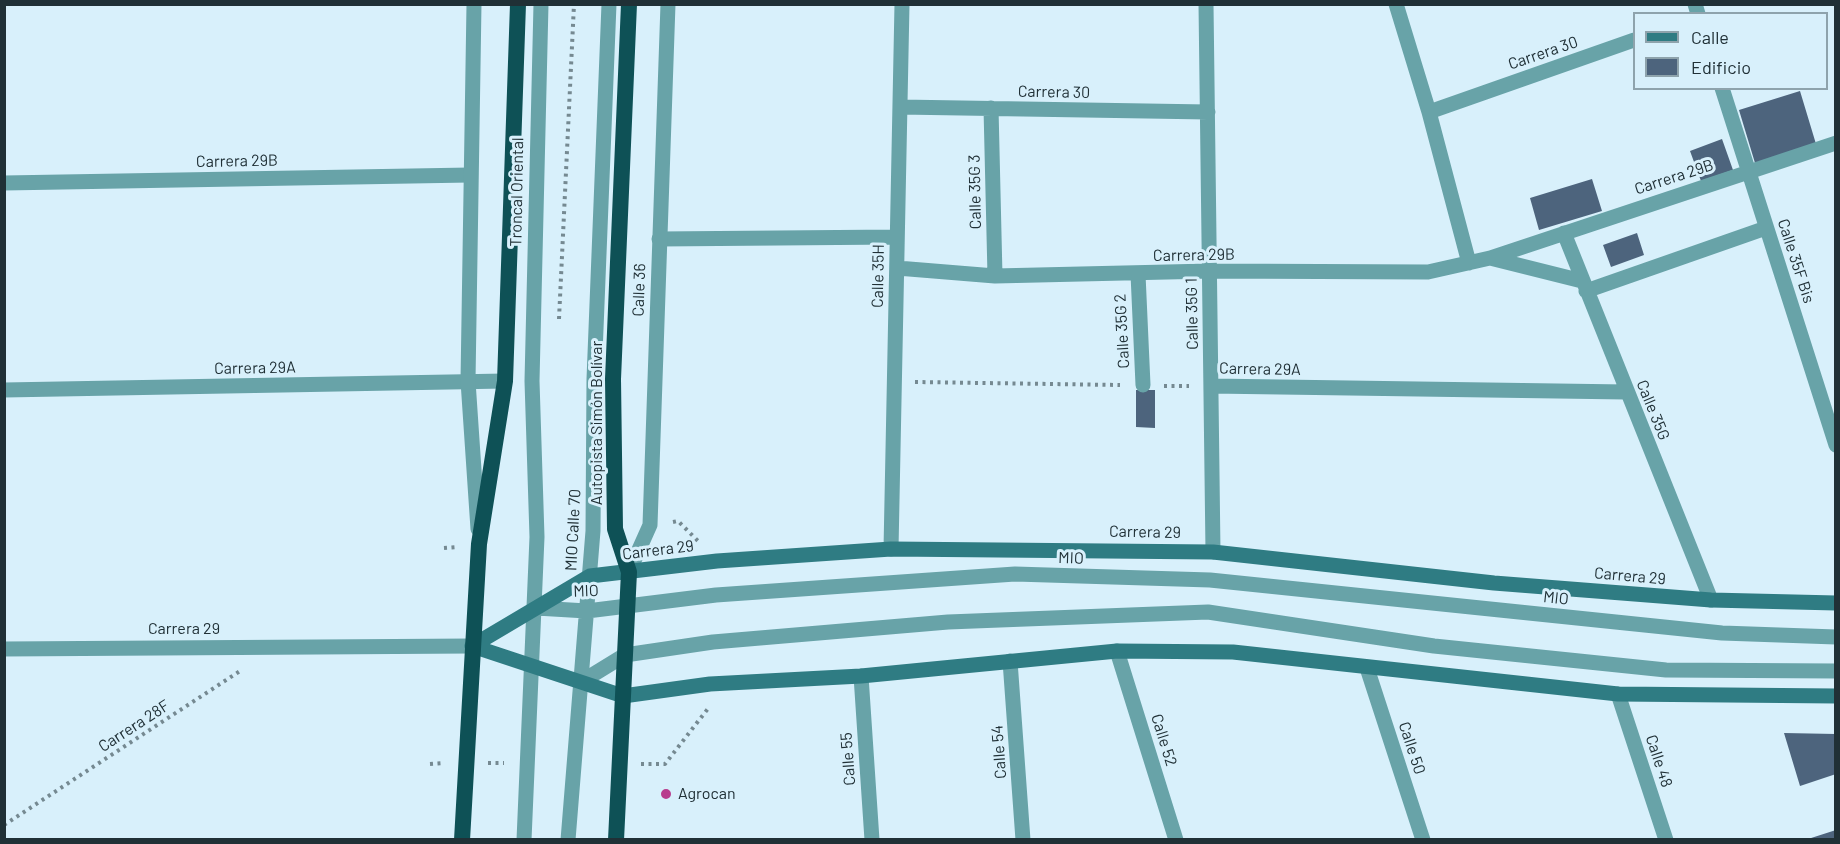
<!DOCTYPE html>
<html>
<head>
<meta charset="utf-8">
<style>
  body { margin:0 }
  #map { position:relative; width:1840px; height:844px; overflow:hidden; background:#d8f0fb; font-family:Barlow,sans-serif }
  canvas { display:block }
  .frame { position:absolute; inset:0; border:6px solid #203036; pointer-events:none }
  .legend { position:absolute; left:1633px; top:12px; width:195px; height:78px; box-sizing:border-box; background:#d8f0fb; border:2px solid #8ea3ac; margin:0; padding:8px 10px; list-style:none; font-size:18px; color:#203036 }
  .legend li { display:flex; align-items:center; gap:12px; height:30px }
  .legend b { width:30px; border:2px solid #8ea3ac }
</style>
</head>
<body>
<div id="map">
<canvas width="1840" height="844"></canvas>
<div class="frame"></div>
<ul class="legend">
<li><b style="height:8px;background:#2f7c83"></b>Calle</li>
<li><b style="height:16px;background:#4d647d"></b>Edificio</li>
</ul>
</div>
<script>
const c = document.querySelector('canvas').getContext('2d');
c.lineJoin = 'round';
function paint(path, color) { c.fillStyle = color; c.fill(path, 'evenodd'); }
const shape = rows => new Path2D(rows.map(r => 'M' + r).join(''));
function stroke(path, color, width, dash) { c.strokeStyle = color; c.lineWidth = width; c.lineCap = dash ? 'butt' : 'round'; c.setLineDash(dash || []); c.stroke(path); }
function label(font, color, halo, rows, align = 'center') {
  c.font = font + ' Barlow,sans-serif'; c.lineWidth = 6; c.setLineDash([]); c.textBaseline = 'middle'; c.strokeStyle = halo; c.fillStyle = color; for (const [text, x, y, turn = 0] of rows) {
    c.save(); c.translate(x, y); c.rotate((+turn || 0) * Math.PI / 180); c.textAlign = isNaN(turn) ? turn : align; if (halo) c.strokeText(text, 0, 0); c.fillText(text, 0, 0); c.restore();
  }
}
const building = shape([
  [1800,91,1816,144,1755,163,1739,110],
  [1722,139,1733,170,1701,181,1690,151],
  [1592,179,1602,211,1539,230,1530,198],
  [1637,233,1644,255,1611,267,1603,245],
  [1136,390,1155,390,1155,428,1136,427],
  [1784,733,1836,734,1836,774,1800,786],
  [1836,830,1836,840,1808,840,1808,839]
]);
const path = shape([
  [559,319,574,4],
  [915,382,1120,385],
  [1164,386,1189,386],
  [673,522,678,521,699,542],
  [444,548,457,547],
  [488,763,504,763],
  [430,764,444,763],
  [641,764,665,764,710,706],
  [4,825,240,671]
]);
const service = shape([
  [536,608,587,611,716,595,1015,574,1210,580,1722,633,1836,637],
  [581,682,625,655,713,642,948,622,1208,612,1434,646,1666,670,1836,671],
  [524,840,537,537,532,381,541,4],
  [568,840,593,531,594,379,609,4]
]);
const minor = shape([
  [1206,4,1213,552],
  [1396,4,1429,112,1469,263],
  [1695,4,1698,14],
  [1722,88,1836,445],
  [900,107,1208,112],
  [991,108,995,276],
  [1429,112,1634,40],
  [4,183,470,175],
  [1564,233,1711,600],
  [659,239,897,237],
  [1490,258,1582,281],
  [897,268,995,276,1210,271,1428,272,1490,258,1836,143],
  [1138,274,1143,385],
  [1586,291,1766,228],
  [1211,386,1626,392],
  [4,390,505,381],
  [891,549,902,4],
  [1117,651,1176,840],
  [1010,661,1023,840],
  [861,676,872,840],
  [1618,694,1666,840]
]);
const tertiary = shape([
  [474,4,468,381,478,529],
  [629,572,650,525,668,4],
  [4,649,472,646],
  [1367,668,1423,840]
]);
const secondary = shape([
  [472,646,590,576,717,561,891,549,1213,552,1494,583,1711,600,1836,603],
  [472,646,623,696,710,684,861,676,1117,651,1233,652,1618,694,1836,696]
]);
const trunk = shape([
  [462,840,479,544,505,381,518,4],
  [616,840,629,572,615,529,613,379,629,4]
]);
const markers = [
  [666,794,6,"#b83c8d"]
];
const streetNames = [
  ["Carrera 30",1543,53,-19],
  ["Carrera 30",1054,92,1],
  ["Carrera 29B",237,161,-1],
  ["Carrera 29B",1674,177,-18],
  ["Troncal Oriental",517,192,-89],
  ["Calle 35G 3",975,192,-91],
  ["Carrera 29B",1194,255,-1],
  ["Calle 35F Bis",1796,261,72],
  ["Calle 35H",878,276,-89],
  ["Calle 36",639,290,-88],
  ["Calle 35G 1",1192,314,-91],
  ["Calle 35G 2",1122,331,-93],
  ["Carrera 29A",255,368,-1],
  ["Carrera 29A",1260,369,1],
  ["Calle 35G",1653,410,68],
  ["Autopista Simón Bolívar",597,423,-90],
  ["MIO Calle 70",573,530,-87],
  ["Carrera 29",1145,532,1],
  ["Carrera 29",658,550,-7],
  ["MIO",1071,558,2],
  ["Carrera 29",1630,576,5],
  ["MIO",586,591,-2],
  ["MIO",1556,598,6],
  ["Carrera 29",184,629],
  ["Carrera 28F",134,726,-33],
  ["Calle 52",1164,740,73],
  ["Calle 50",1412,748,72],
  ["Calle 54",999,752,-94],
  ["Calle 55",848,759,-94],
  ["Calle 48",1659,761,72]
];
const poiNames = [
  ["Agrocan",678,794]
];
paint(building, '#4d647d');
stroke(path, '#758991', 4, [3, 4.5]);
stroke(service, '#68a3a8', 15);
stroke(minor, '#68a3a8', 15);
stroke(tertiary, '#68a3a8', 15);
stroke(secondary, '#2f7c83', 15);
stroke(trunk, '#0e5156', 16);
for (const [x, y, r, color] of markers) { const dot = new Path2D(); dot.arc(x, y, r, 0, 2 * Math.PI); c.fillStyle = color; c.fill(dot); stroke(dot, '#d8f0fb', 2); }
label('16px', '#203036', '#d8f0fb', streetNames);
label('16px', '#203036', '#d8f0fb', poiNames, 'left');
</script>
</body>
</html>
